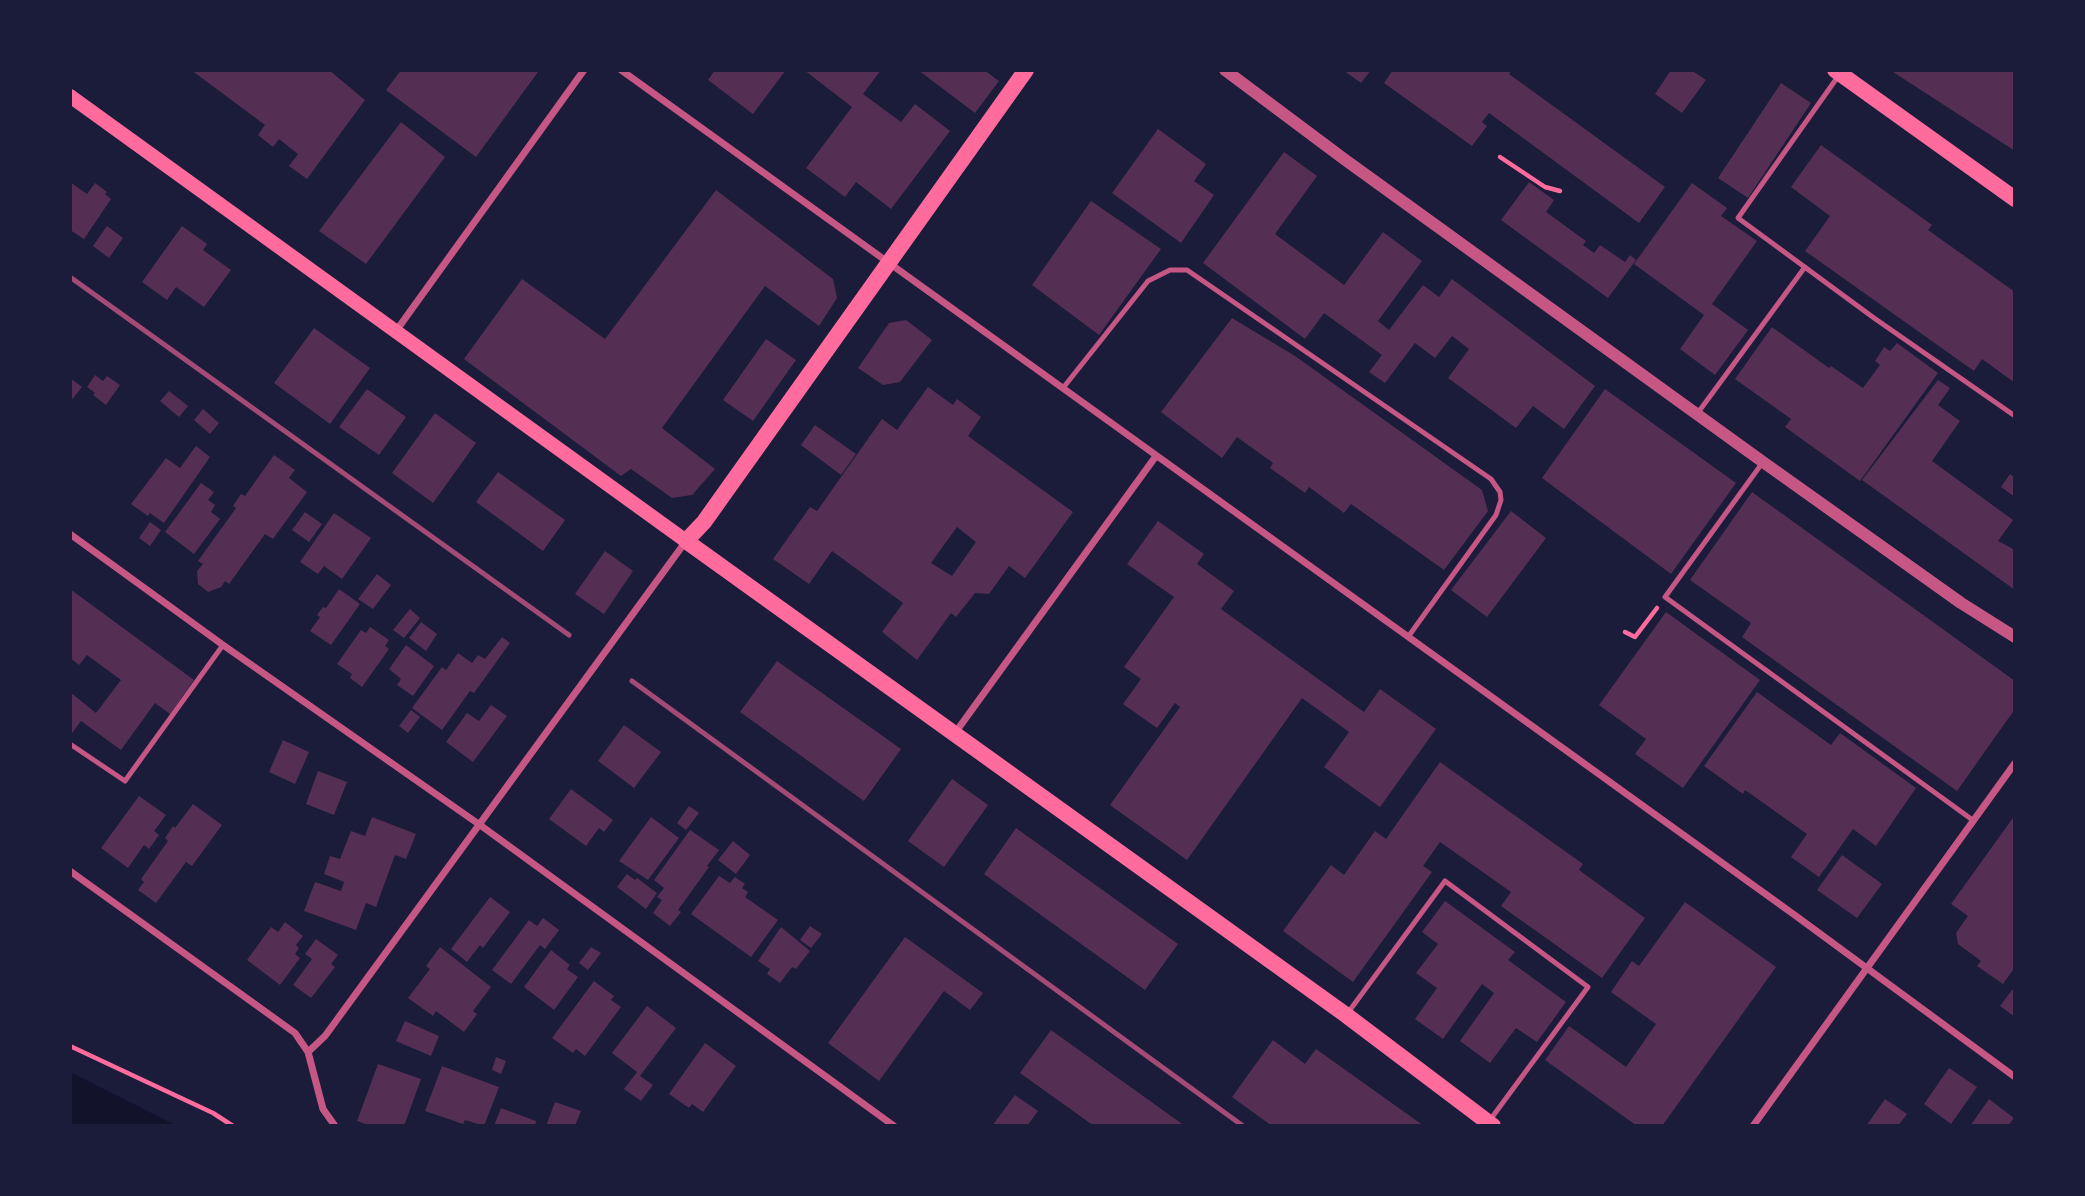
<!DOCTYPE html>
<html>
<head>
<meta charset="utf-8">
<style>
  body { margin:0 }
  #map { position:relative; width:2085px; height:1196px; overflow:hidden; background:#1b1b3a; font-family:Figtree,sans-serif }
  canvas { display:block }
  .frame { position:absolute; inset:0; border:72px solid #1b1b3a; pointer-events:none }
</style>
</head>
<body>
<div id="map">
<canvas width="2085" height="1196"></canvas>
<div class="frame"></div>
</div>
<script>
const c = document.querySelector('canvas').getContext('2d');
c.lineJoin = 'round';
function paint(path, color) { c.fillStyle = color; c.fill(path, 'evenodd'); }
const shape = rows => new Path2D(rows.map(r => 'M' + r).join(''));
function stroke(path, color, width, dash) { c.strokeStyle = color; c.lineWidth = width; c.lineCap = dash ? 'butt' : 'round'; c.setLineDash(dash || []); c.stroke(path); }
const water = shape([
  [70,1072,177,1126,70,1126]
]);
const building = shape([
  [191,70,329,70,365,100,307,179,289,166,298,154,279,139,273,147,258,135,265,125],
  [401,70,538,70,538,72,476,157,386,90],
  [715,70,786,70,753,114,708,80],
  [804,70,881,70,863,94,901,122,915,104,950,131,891,209,856,182,845,197,806,168,852,107],
  [918,70,984,70,999,81,975,113],
  [1343,70,1371,70,1361,83],
  [1393,70,1512,70,1509,74,1665,187,1639,223,1489,113,1482,122,1487,126,1472,146,1384,83],
  [1671,70,1691,70,1706,80,1682,113,1655,94],
  [1890,70,2015,70,2015,151],
  [1781,83,1811,103,1748,198,1718,178],
  [401,122,445,157,366,264,319,231],
  [1158,129,1206,164,1194,181,1214,195,1181,243,1112,193],
  [1821,145,1932,225,1928,230,2015,292,2015,383,1982,359,1974,371,1805,251,1830,216,1791,187],
  [1284,152,1317,176,1275,234,1344,285,1383,232,1422,261,1378,321,1389,330,1423,285,1439,297,1452,279,1595,386,1564,429,1533,406,1516,428,1448,378,1469,349,1452,336,1435,358,1415,343,1385,383,1369,372,1382,355,1324,313,1305,339,1203,263],
  [70,182,87,194,95,183,107,192,105,194,111,199,84,239,70,230],
  [1529,182,1554,200,1546,212,1586,241,1583,245,1594,253,1600,245,1625,262,1630,255,1636,260,1608,298,1501,220],
  [1692,183,1727,208,1721,216,1757,241,1712,304,1748,330,1715,375,1680,349,1704,315,1634,264],
  [716,190,833,279,837,298,819,326,765,286,662,428,715,469,692,495,672,498,631,469,621,476,464,359,522,279,605,339],
  [1091,201,1161,249,1099,335,1032,285],
  [107,226,123,238,109,258,93,246],
  [182,226,207,244,203,250,231,270,204,307,176,287,167,300,142,282],
  [1232,318,1295,356,1482,490,1488,511,1444,570,1351,504,1344,513,1309,487,1305,493,1270,468,1273,463,1237,437,1222,458,1161,412],
  [906,320,932,340,900,382,883,385,858,368,889,323],
  [1772,327,1829,368,1831,366,1863,388,1880,365,1875,361,1884,347,1890,351,1897,343,1938,373,1860,481,1785,427,1791,419,1735,379],
  [314,328,370,368,330,424,274,383],
  [766,339,796,360,753,421,723,400],
  [95,375,103,381,107,376,120,385,106,405,93,395,95,393,87,387],
  [70,378,82,387,70,402],
  [1938,380,1950,388,1938,405,1960,421,1932,461,2013,520,1998,541,2015,550,2015,590,1862,480],
  [928,387,953,405,957,399,981,417,968,436,1073,512,1025,578,1009,566,989,594,975,593,956,617,951,613,917,660,882,632,903,603,832,551,809,584,773,559,810,507,817,511,882,419,897,430],
  [957,527,976,542,952,576,931,563],
  [367,389,406,417,379,455,339,427],
  [1605,389,1736,483,1671,574,1542,478],
  [169,391,188,406,179,417,160,401],
  [203,409,219,423,210,434,194,420],
  [435,413,476,443,433,503,392,473],
  [815,425,856,454,841,475,801,445],
  [196,446,210,457,164,523,150,513,148,516,131,504,166,458,180,468],
  [274,455,295,470,289,478,307,492,273,539,265,534,229,584,225,581,221,587,208,592,198,584,197,571,203,564,198,561,236,508,233,506,241,494,245,496],
  [498,472,565,520,543,551,476,502],
  [2010,474,2015,478,2015,497,2001,487],
  [201,483,214,492,208,500,215,505,211,512,220,519,194,554,165,532],
  [1752,492,2015,681,2015,709,1957,791,1742,637,1751,623,1690,580],
  [1511,511,1546,538,1487,617,1451,590],
  [305,512,322,524,309,542,292,530],
  [334,513,371,538,342,579,324,566,318,574,300,562],
  [1158,521,1204,554,1197,564,1234,591,1221,609,1364,712,1380,689,1436,729,1380,807,1324,767,1349,732,1302,698,1187,860,1110,805,1180,707,1175,703,1157,728,1123,704,1141,679,1124,667,1174,597,1127,564],
  [150,522,161,530,150,546,139,538],
  [605,551,633,571,604,614,575,594],
  [377,574,391,585,373,609,358,599],
  [70,589,194,680,170,714,155,703,121,750,81,721,70,736,70,692,96,713,121,680,87,655,79,665,70,658],
  [339,589,360,604,331,645,310,631,320,617,317,615,323,607,326,608],
  [410,609,420,618,404,638,393,630],
  [1666,612,1760,680,1683,788,1635,754,1646,739,1599,705],
  [421,622,437,634,426,651,409,638],
  [370,627,389,640,385,646,389,649,362,687,350,678,352,674,337,664,361,630,366,633],
  [502,637,510,643,474,693,470,691,442,730,412,708,442,667,446,670,458,653,472,663,478,655,485,659],
  [406,645,434,666,413,696,397,685,401,679,389,669],
  [777,661,901,749,864,801,740,712],
  [1757,692,1831,745,1840,733,1916,788,1876,846,1853,829,1819,877,1791,857,1807,834,1745,790,1743,794,1704,766],
  [491,705,507,716,473,762,446,742,467,713,479,721],
  [411,710,420,717,408,733,399,726],
  [624,725,661,752,634,788,598,761],
  [283,740,309,752,295,784,269,772],
  [1440,762,1583,864,1579,870,1645,918,1602,978,1501,906,1511,892,1440,842,1423,866,1432,872,1353,982,1283,931,1331,865,1344,875,1375,831,1386,839],
  [318,771,347,782,334,815,306,804],
  [952,779,988,805,944,867,908,841],
  [571,789,613,820,604,832,599,828,586,846,549,819],
  [139,796,166,815,154,831,159,835,149,849,144,845,128,868,101,848],
  [193,804,222,825,192,866,186,862,156,903,138,890,144,882,141,879,168,841,165,838,173,826,175,828],
  [689,806,699,813,686,830,677,823],
  [2015,815,2015,967,2003,984,1977,966,1981,961,1958,944,1956,933,1968,916,1951,904],
  [372,817,416,834,406,859,395,855,376,907,366,903,356,930,304,911,315,882,341,891,344,882,324,874,330,856,340,859,351,831,365,836],
  [651,817,679,838,648,880,619,861],
  [1016,828,1178,944,1145,990,984,874],
  [690,830,719,850,707,866,709,867,678,910,681,912,670,926,653,913,662,900,657,897,664,888,654,880],
  [733,841,750,855,736,874,718,860],
  [1842,855,1882,884,1857,918,1817,890],
  [627,874,635,880,637,878,657,893,646,909,617,887],
  [719,876,730,883,735,877,745,884,742,888,748,892,745,897,778,920,751,957,691,914],
  [490,897,510,912,483,948,480,945,467,962,451,949],
  [1445,901,1515,952,1508,960,1566,1002,1537,1042,1516,1028,1490,1063,1460,1041,1494,993,1482,984,1443,1039,1415,1019,1437,988,1416,973,1438,944,1422,932],
  [1685,902,1776,967,1662,1126,1637,1126,1545,1060,1569,1026,1626,1067,1656,1024,1611,992,1632,961,1639,966],
  [543,918,559,930,545,949,540,945,511,984,492,970,529,920,537,926],
  [285,922,303,936,296,945,299,948,295,954,300,958,280,985,247,960,271,927,278,932],
  [810,926,822,934,811,948,800,940],
  [781,927,810,951,796,969,792,967,780,983,767,974,770,969,758,961],
  [905,937,983,993,970,1010,944,991,879,1081,828,1043],
  [316,939,338,955,331,964,335,967,311,998,293,985,312,959,305,954],
  [440,947,491,987,473,1011,477,1014,464,1032,436,1011,433,1016,408,998,430,969,426,966],
  [591,947,601,953,588,970,579,963],
  [551,950,570,965,567,969,578,977,554,1010,524,987],
  [594,981,614,996,611,1000,621,1007,585,1056,576,1049,573,1053,552,1038],
  [2015,986,2015,1017,2000,1006],
  [647,1006,676,1028,640,1076,653,1085,641,1101,624,1089,637,1072,612,1053],
  [405,1021,439,1036,431,1056,396,1041],
  [1051,1030,1185,1126,1094,1126,1020,1073],
  [1273,1040,1305,1064,1316,1049,1424,1126,1272,1126,1232,1097],
  [705,1043,736,1066,703,1112,692,1104,689,1108,669,1094],
  [496,1057,506,1061,501,1074,492,1070],
  [378,1064,421,1079,404,1126,371,1126,357,1121],
  [442,1066,499,1087,484,1126,465,1120,463,1124,425,1111],
  [1949,1068,1977,1087,1951,1124,1924,1104],
  [1015,1095,1038,1111,1027,1126,992,1126],
  [1885,1099,1907,1114,1898,1126,1866,1126],
  [1989,1099,2014,1118,2008,1126,1970,1126],
  [555,1102,581,1111,575,1126,546,1126],
  [501,1108,536,1121,535,1126,494,1126]
]);
const path = shape([
  [1500,157,1545,187,1560,191],
  [1625,632,1635,637,1657,608],
  [70,1046,213,1113,233,1126]
]);
const service = shape([
  [1839,75,1738,218,1874,318,2015,416],
  [1063,388,1148,281,1170,270,1187,270,1491,479,1500,492,1501,500,1496,515,1408,637],
  [1697,414,1805,267],
  [1763,462,1665,597,1974,821],
  [70,744,125,781,223,645],
  [1347,1014,1445,881,1588,987,1490,1120]
]);
const minor = shape([
  [621,70,1796,916,2015,1077],
  [396,331,584,70],
  [70,534,223,645,480,825,894,1126],
  [955,733,1156,456],
  [70,871,295,1033,308,1052,323,1109,335,1126],
  [308,1052,325,1036,686,541],
  [1753,1126,2015,763]
]);
const tertiary = shape([
  [1225,70,1344,159,1763,462,1961,603,2015,637]
]);
const secondary = shape([
  [70,96,686,541]
]);
const primary = shape([
  [1835,70,2015,199]
]);
const trunk = shape([
  [1026,70,704,522,686,541,1346,1015,1493,1126]
]);
const rail = shape([
  [70,277,569,635],
  [632,681,1243,1126]
]);
paint(water, '#12122b');
paint(building, '#542f53');
stroke(path, '#ff6b9d', 4.5);
stroke(service, '#c65784', 5);
stroke(minor, '#c65784', 7);
stroke(tertiary, '#c65784', 12);
stroke(secondary, '#ff6b9d', 14);
stroke(primary, '#ff6b9d', 16);
stroke(trunk, '#ff6b9d', 16);
stroke(rail, '#a44b75', 5);
</script>
</body>
</html>
